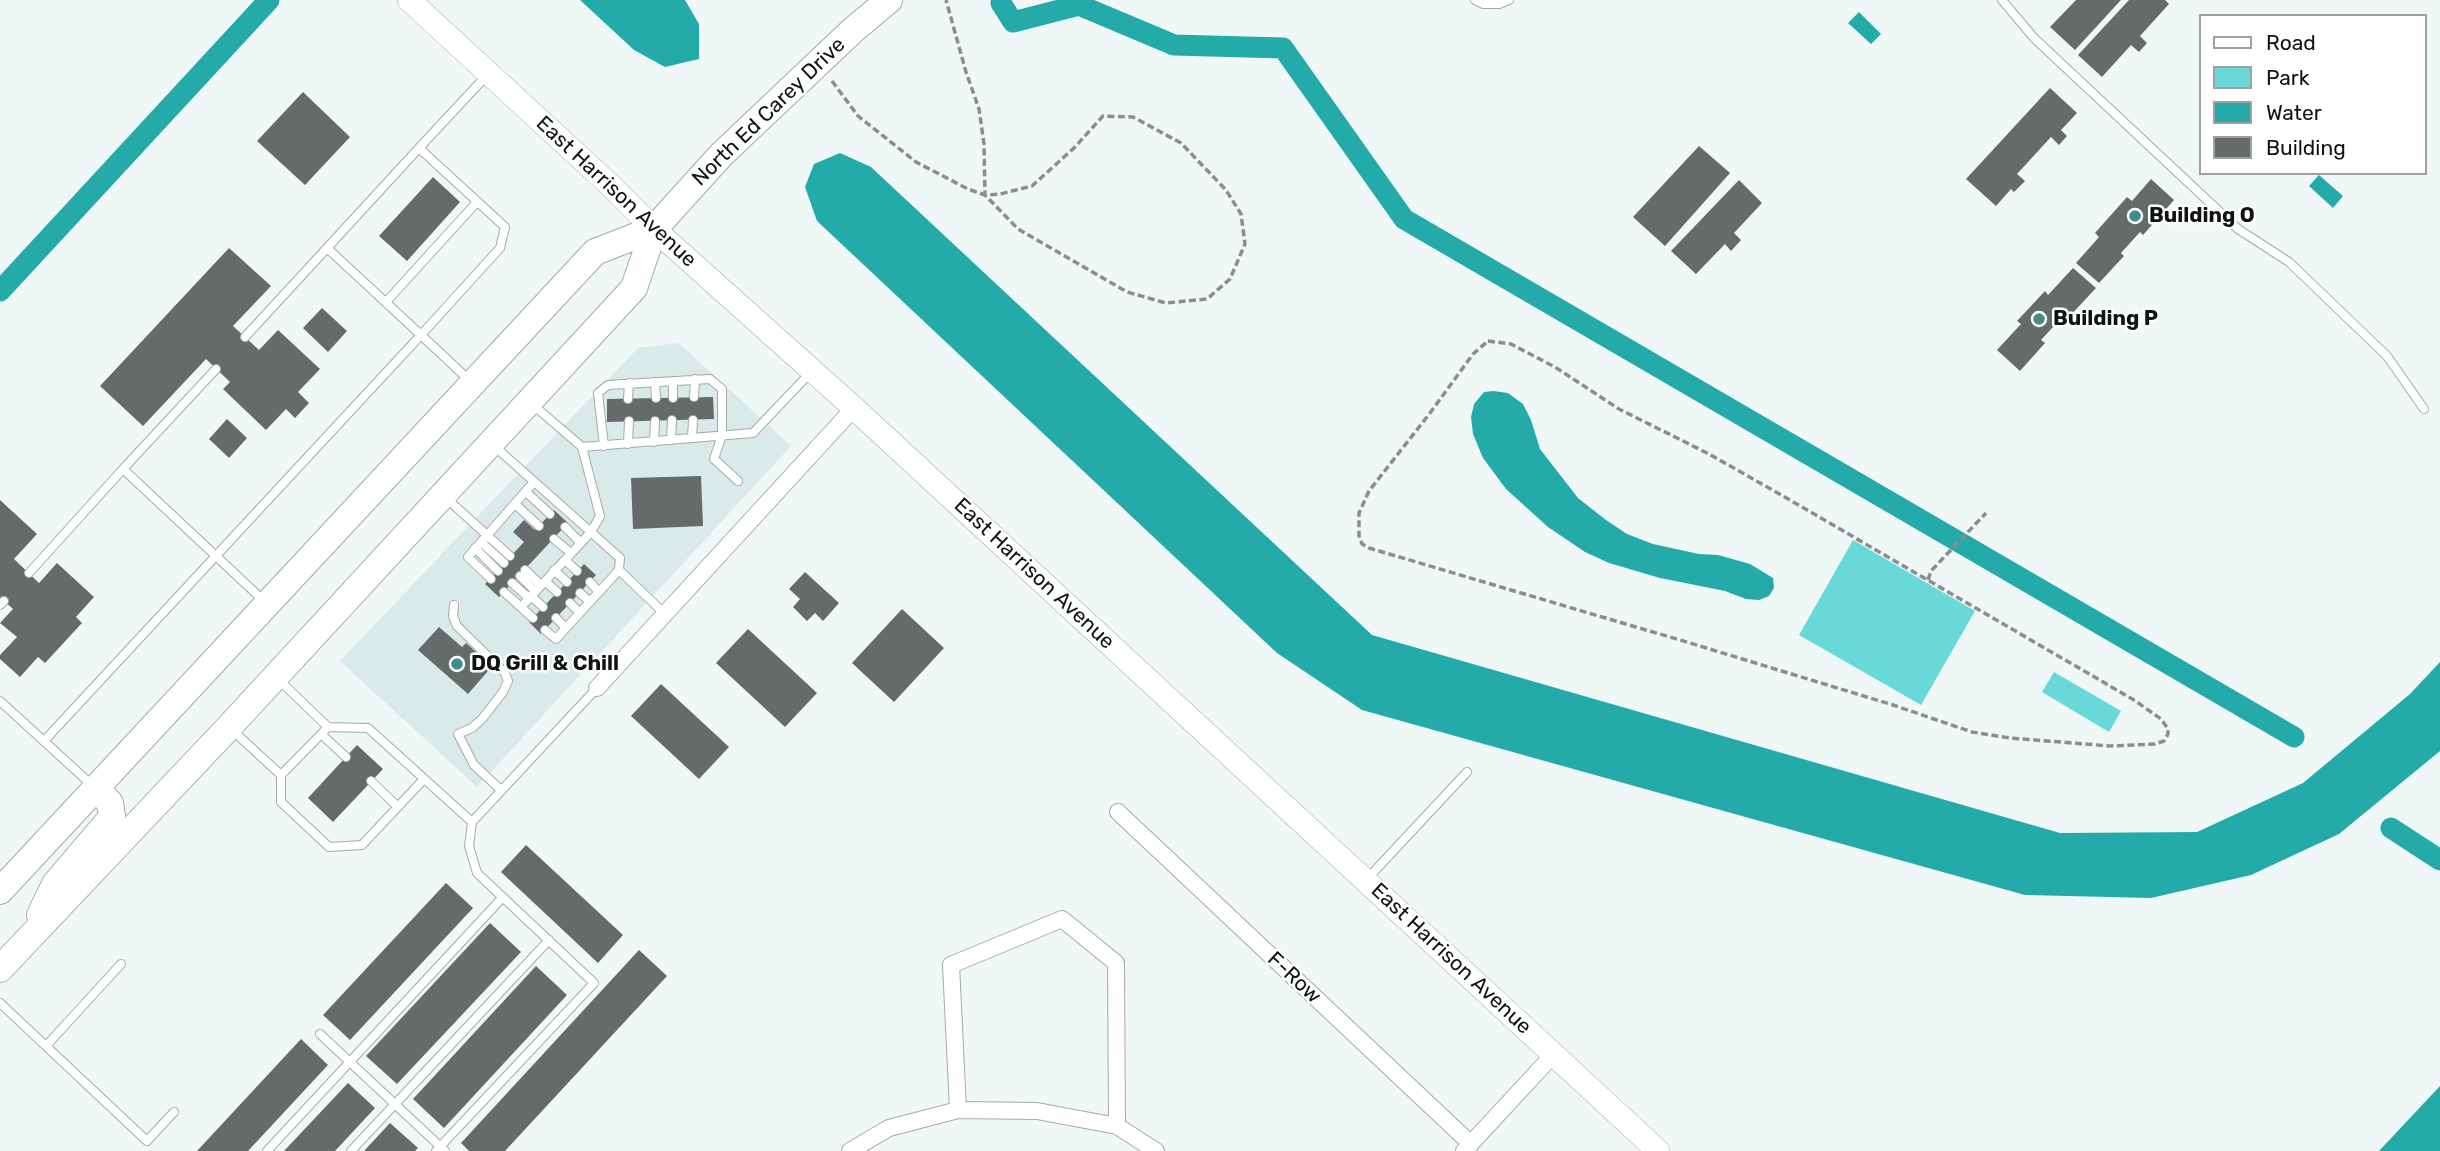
<!DOCTYPE html>
<html>
<head>
<meta charset="utf-8">
<style>
  body { margin:0 }
  #map { position:relative; width:2440px; height:1151px; overflow:hidden; background:#f0f8f7; font-family:Rubik,sans-serif }
  canvas { display:block }
  .legend { position:absolute; left:2199px; top:14px; width:228px; height:161px; box-sizing:border-box; background:#fff; border:2px solid #9fa1a1; margin:0; padding:9px 12px; list-style:none; font-size:21px; color:#101313 }
  .legend li { display:flex; align-items:center; gap:14px; height:35px }
  .legend b { width:35px; border:2px solid #9fa1a1 }
</style>
</head>
<body>
<div id="map">
<canvas width="2440" height="1151"></canvas>
<ul class="legend">
<li><b style="height:9px;background:#fff"></b>Road</li>
<li><b style="height:19px;background:#68d8d8"></b>Park</li>
<li><b style="height:19px;background:#25aaaa"></b>Water</li>
<li><b style="height:19px;background:#646b6a"></b>Building</li>
</ul>
</div>
<script>
const c = document.querySelector('canvas').getContext('2d');
c.lineJoin = 'round';
function paint(path, color) { c.fillStyle = color; c.fill(path, 'evenodd'); }
const shape = rows => new Path2D(rows.map(r => 'M' + r).join(''));
function stroke(path, color, width, dash) { c.strokeStyle = color; c.lineWidth = width; c.lineCap = dash ? 'butt' : 'round'; c.setLineDash(dash || []); c.stroke(path); }
function label(font, color, halo, rows, align = 'center') {
  c.font = font + ' Rubik,sans-serif'; c.lineWidth = 5; c.setLineDash([]); c.textBaseline = 'middle'; c.strokeStyle = halo; c.fillStyle = color; for (const [text, x, y, turn = 0] of rows) {
    c.save(); c.translate(x, y); c.rotate((+turn || 0) * Math.PI / 180); c.textAlign = isNaN(turn) ? turn : align; if (halo) c.strokeText(text, 0, 0); c.fillText(text, 0, 0); c.restore();
  }
}
const built = shape([
  [679,343,791,446,477,787,340,661,638,348]
]);
const green = shape([
  [1853,540,1975,611,1921,705,1799,635],
  [2054,672,2121,711,2109,732,2042,692]
]);
const water = shape([
  [580,0,685,0,699,24,699,59,665,67,634,50],
  [1859,12,1881,34,1871,44,1848,23],
  [840,153,871,167,1372,635,2060,833,2197,832,2303,783,2410,694,2440,662,2440,751,2339,834,2251,875,2151,898,2025,895,1362,710,1277,653,817,221,805,187,814,164],
  [2319,175,2343,196,2333,208,2309,186],
  [1493,391,1508,393,1523,404,1531,420,1540,449,1578,498,1606,520,1627,534,1653,544,1699,554,1718,555,1750,564,1773,578,1774,588,1769,596,1759,600,1746,599,1725,591,1660,578,1609,563,1585,552,1548,527,1506,489,1483,458,1473,434,1471,417,1474,404,1484,392],
  [2440,1086,2440,1151,2379,1151]
]);
const canal = shape([
  [1001,3,1013,22,1079,5,1174,45,1283,48,1404,219,2294,737],
  [0,291,269,0],
  [2391,828,2440,860]
]);
const building = shape([
  [2076,0,2121,0,2075,50,2050,27],
  [2129,0,2165,0,2169,4,2140,36,2147,43,2139,52,2131,45,2102,77,2078,55],
  [2050,88,2077,113,2061,130,2067,136,2059,145,2051,137,2017,174,2025,181,2014,192,2011,189,1996,206,1966,179],
  [303,92,350,137,305,185,257,141],
  [1699,146,1730,173,1665,246,1633,217],
  [433,177,460,202,407,261,379,236],
  [2151,179,2174,200,2143,235,2140,232,2121,253,2124,256,2099,283,2076,263,2099,237,2095,233,2127,197,2132,201],
  [1739,180,1762,203,1734,233,1741,240,1731,251,1725,244,1696,274,1671,251],
  [229,248,271,286,233,326,259,350,278,330,320,369,298,392,309,403,295,418,286,409,266,430,223,389,230,382,206,359,143,426,100,386],
  [2073,268,2096,288,2068,318,2065,314,2041,340,2045,343,2020,371,1997,350,2021,324,2017,321,2045,291,2048,295],
  [322,308,347,331,328,352,303,328],
  [713,397,714,419,607,422,607,399],
  [227,419,247,438,229,458,209,439],
  [701,476,703,526,633,529,631,478],
  [0,500,37,534,14,559,39,583,57,563,94,597,76,617,82,623,45,663,38,657,20,677,0,659,0,655,17,637,0,623,13,609,0,597],
  [554,510,568,523,499,597,485,584,524,542,513,532,524,520,535,530],
  [584,564,596,575,541,634,529,622],
  [805,572,839,603,823,621,815,613,807,621,793,607,800,599,789,589],
  [902,609,944,648,894,702,852,663],
  [439,627,462,647,466,643,476,652,472,656,488,671,468,694,418,650],
  [748,629,817,693,785,727,716,663],
  [661,684,729,747,699,779,631,716],
  [357,745,383,769,333,822,308,798],
  [526,845,623,935,598,963,501,872],
  [446,883,473,908,350,1040,323,1015],
  [490,923,521,952,397,1084,366,1056],
  [639,950,667,976,505,1151,469,1151,461,1143],
  [536,966,567,995,444,1128,413,1099],
  [301,1039,328,1065,248,1151,197,1151],
  [348,1083,375,1108,335,1151,284,1151],
  [390,1123,418,1148,415,1151,364,1151]
]);
const path = shape([
  [832,81,858,116,916,162,968,189,985,195,1000,194,1032,186,1074,148,1103,116,1133,117,1181,143,1226,190,1241,214,1245,244,1230,279,1207,299,1166,303,1127,292,1018,229,985,195,984,144,979,109,966,72,946,0],
  [1488,341,1511,344,1555,367,1619,409,1709,454,1790,500,2134,700,2161,719,2168,729,2168,734,2164,741,2155,744,2110,746,2010,738,1972,732,1893,705,1690,643,1369,548,1362,544,1359,536,1359,513,1369,491,1430,413,1473,354,1488,341],
  [1928,580,1931,571,1986,513]
]);
const lane = shape([
  [1475,0,1483,4,1499,4,1509,0],
  [2002,0,2034,38,2238,229,2289,262,2387,356,2424,409],
  [327,248,419,148],
  [386,302,477,202],
  [245,337,327,248,421,335,500,248,505,227,419,148,488,74],
  [673,381,673,398],
  [655,382,656,398],
  [694,397,695,379],
  [628,399,629,383],
  [692,438,693,420],
  [671,440,672,420],
  [654,442,655,421],
  [628,444,629,421],
  [493,445,620,558,619,570,665,614],
  [604,446,598,393,608,385,710,379,722,389,722,435,714,459,738,481],
  [582,447,753,433,811,372],
  [123,469,216,369],
  [526,492,550,514],
  [445,497,510,556],
  [515,504,539,526],
  [565,527,581,543],
  [554,539,571,553],
  [481,542,504,563],
  [475,548,498,571],
  [565,560,577,571],
  [525,570,541,585],
  [554,570,567,582],
  [29,573,123,469,264,601],
  [520,576,535,591],
  [491,579,468,557,534,482],
  [545,581,557,592],
  [590,582,599,592],
  [512,583,529,598],
  [504,592,533,618],
  [580,593,590,602],
  [531,596,543,607],
  [570,603,580,613],
  [0,605,4,601],
  [454,605,453,616,457,626,505,673,508,681,503,692,482,719,472,728,458,734,474,765,501,790],
  [521,607,591,532,600,516,582,447,531,403],
  [556,618,566,628],
  [545,630,556,639,619,570],
  [0,701,93,786],
  [328,727,368,728,472,822],
  [231,729,281,775,328,727,279,680],
  [321,734,346,757],
  [44,741,421,335,469,380],
  [281,775,281,802,329,847,362,845,424,779],
  [371,781,398,807],
  [1368,878,1467,772],
  [0,1003,147,1141,174,1112],
  [320,1034,445,1151],
  [46,1046,121,964],
  [267,1151,503,897],
  [351,1151,549,940],
  [436,1151,594,983,477,873,469,846,472,822,597,688]
]);
const street = shape([
  [597,688,854,408],
  [1118,812,1471,1144],
  [958,1110,951,965,1062,919,1116,963,1117,1126],
  [850,1151,889,1128,958,1110,1037,1111,1117,1126,1156,1151],
  [1464,1151,1553,1055]
]);
const secondary = shape([
  [409,0,610,185,654,229,854,408,1658,1151]
]);
const primary = shape([
  [0,891,595,252,654,229],
  [40,915,55,884,112,817,110,803,96,788],
  [0,969,229,727,634,288,654,229,721,155,852,31,889,0]
]);
const markers = [
  [2135,216,7,"#448c8c"],
  [2039,319,7,"#448c8c"],
  [457,664,7,"#448c8c"]
];
const streetNames = [
  ["North Ed Carey Drive",769,112,-44],
  ["East Harrison Avenue",616,192,43],
  ["East Harrison Avenue",1034,574,43],
  ["East Harrison Avenue",1451,959,43],
  ["F-Row",1294,978,43]
];
const poiNames = [
  ["Building O",2149,216],
  ["Building P",2053,319],
  ["DQ Grill & Chill",471,664]
];
paint(built, '#daeae9');
paint(green, '#68d8d8');
paint(water, '#25aaaa');
stroke(canal, '#25aaaa', 21);
paint(building, '#646b6a');
stroke(lane, '#a3aaaa', 10);
stroke(street, '#a3aaaa', 18);
stroke(secondary, '#a3aaaa', 24);
stroke(primary, '#a3aaaa', 28);
stroke(path, '#898e8e', 3.5, [7, 3.5]);
stroke(lane, '#fff', 8);
stroke(street, '#fff', 16);
stroke(secondary, '#fff', 23);
stroke(primary, '#fff', 26);
for (const [x, y, r, color] of markers) { const dot = new Path2D(); dot.arc(x, y, r, 0, 2 * Math.PI); c.fillStyle = color; c.fill(dot); stroke(dot, '#fff', 2.5); }
label('21px', '#101313', '#fff', streetNames);
label('bold 21px', '#101313', '#fff', poiNames, 'left');
</script>
</body>
</html>
